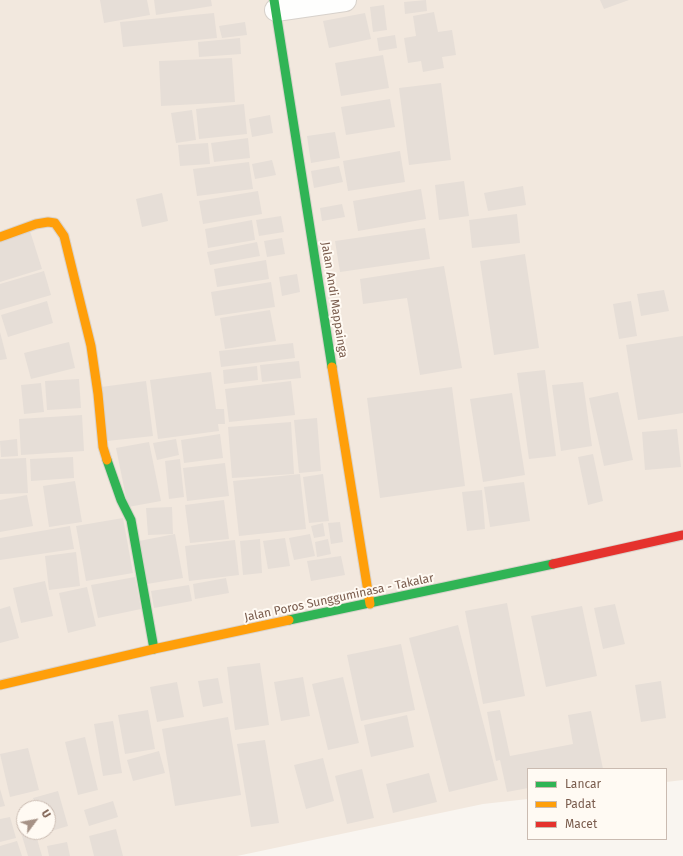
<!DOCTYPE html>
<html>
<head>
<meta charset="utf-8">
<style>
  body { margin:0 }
  #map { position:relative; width:683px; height:856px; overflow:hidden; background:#f9f5f0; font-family:"Fira Sans",sans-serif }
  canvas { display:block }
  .legend { position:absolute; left:527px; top:768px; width:140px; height:72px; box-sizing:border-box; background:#fffaf3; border:1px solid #cabbb1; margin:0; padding:5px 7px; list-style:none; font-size:12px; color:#7a5c4d }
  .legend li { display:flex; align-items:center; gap:8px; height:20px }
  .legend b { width:20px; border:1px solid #cabbb1 }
  .north { position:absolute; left:16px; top:800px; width:40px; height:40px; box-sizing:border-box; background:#fffaf3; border:1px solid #cabbb1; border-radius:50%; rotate:58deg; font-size:11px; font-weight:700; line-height:16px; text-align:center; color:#7a5c4d }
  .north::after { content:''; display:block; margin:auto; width:14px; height:18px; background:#a69286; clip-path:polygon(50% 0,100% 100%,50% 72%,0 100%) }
</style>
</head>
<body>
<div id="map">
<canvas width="683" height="856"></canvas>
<ul class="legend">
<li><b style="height:5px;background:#30b455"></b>Lancar</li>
<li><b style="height:5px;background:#ff9f0a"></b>Padat</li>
<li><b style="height:5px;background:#e5322d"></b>Macet</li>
</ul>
<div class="north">U</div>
</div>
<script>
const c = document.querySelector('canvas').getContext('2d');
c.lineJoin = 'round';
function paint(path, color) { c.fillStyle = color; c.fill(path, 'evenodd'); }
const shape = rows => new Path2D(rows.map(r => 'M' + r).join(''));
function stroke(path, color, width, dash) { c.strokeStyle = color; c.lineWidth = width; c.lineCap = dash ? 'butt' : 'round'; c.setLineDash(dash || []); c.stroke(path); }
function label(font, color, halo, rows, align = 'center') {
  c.font = font + ' "Fira Sans",sans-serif'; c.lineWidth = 4; c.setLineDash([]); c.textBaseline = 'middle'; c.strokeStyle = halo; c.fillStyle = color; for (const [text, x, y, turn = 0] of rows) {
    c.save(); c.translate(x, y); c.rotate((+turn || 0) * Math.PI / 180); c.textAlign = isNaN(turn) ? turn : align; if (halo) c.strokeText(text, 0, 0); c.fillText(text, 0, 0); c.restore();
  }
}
const residential = shape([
  [0,0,683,0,683,780,666,782,666,769,528,769,528,799,483,804,237,856,0,856],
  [24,808,48,808,48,832,24,832]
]);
const building = shape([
  [100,0,147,0,150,15,104,23],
  [154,0,211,0,212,6,156,15],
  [426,0,427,11,405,14,404,2],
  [600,0,629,0,604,9],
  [384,5,387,30,373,32,370,7],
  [434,12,438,32,452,30,456,55,442,57,444,68,423,72,421,61,408,63,404,38,416,36,413,16],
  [214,13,217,38,123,47,120,22],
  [365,13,371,39,329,48,323,21],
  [245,22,247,35,222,38,219,26],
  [395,35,397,48,379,51,377,38],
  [240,38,241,54,199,57,198,42],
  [383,55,389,88,341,96,335,63],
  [232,58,235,102,161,106,159,61],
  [441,83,451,160,409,165,399,88],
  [390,99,395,127,346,135,341,107],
  [244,104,247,134,199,139,196,109],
  [192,110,196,140,176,143,171,113],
  [270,115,273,133,252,137,249,119],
  [335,132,340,158,311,163,307,136],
  [248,138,250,158,214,162,211,143],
  [208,143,210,164,180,166,178,145],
  [400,151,405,182,348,191,343,161],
  [272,160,276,175,255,179,252,164],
  [249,162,253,189,197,196,193,169],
  [339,166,343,182,314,188,311,171],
  [464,181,469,216,439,220,435,185],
  [523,186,526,205,488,211,484,193],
  [421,189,426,219,358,231,353,201],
  [258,191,262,214,203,224,199,201],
  [162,193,168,221,142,227,136,199],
  [342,204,345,217,322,221,320,208],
  [517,214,520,243,472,248,469,220],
  [281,216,284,232,259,236,256,220],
  [252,220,255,240,208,248,205,229],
  [425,228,430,259,340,272,335,241],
  [30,231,42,269,0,282,0,240],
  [282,238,285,254,267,257,264,241],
  [257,242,260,256,210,265,207,252],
  [525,254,539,348,494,355,480,261],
  [266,260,269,279,217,287,214,269],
  [444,266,462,368,420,375,407,298,363,304,360,279],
  [44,271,51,295,0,310,0,284],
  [297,274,300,292,282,296,279,277],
  [271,282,275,307,215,316,211,292],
  [664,290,669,311,641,316,637,294],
  [47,301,53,323,8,337,1,315],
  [631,301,637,336,619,339,613,304],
  [270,310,276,341,225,349,220,318],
  [0,332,7,359,0,360],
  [683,336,683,413,638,420,626,345],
  [69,342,75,368,31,379,24,353],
  [293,343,295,358,221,367,219,351],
  [299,361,301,378,262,382,260,365],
  [257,366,258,380,224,384,223,370],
  [545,370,556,456,529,459,517,373],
  [211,372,216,409,224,409,225,424,218,424,219,431,158,439,150,380],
  [79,379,81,408,47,410,45,381],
  [146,381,153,436,107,441,101,387],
  [291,381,295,415,229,422,225,389],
  [583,382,592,446,561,451,552,385],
  [41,383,44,412,24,414,21,385],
  [452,387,465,486,380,498,367,398],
  [618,392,633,460,604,466,589,398],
  [512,393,525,475,483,482,470,399],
  [82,415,84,451,21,455,19,419],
  [317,418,321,471,299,473,294,420],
  [291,422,294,474,232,478,228,427],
  [677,429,681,467,645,470,642,432],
  [220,434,223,458,184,463,181,440],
  [17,439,18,456,1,457,0,441],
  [176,439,179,455,157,460,153,443],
  [149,442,161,501,128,507,116,448],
  [593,454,603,501,588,505,578,457],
  [73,457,74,478,31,481,30,459],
  [26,458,28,493,0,494,0,459],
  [180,459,184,497,169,499,165,461],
  [225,463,229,496,187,501,183,468],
  [300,474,306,529,239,536,233,481],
  [323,474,329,521,309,523,303,477],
  [75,481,82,522,49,527,43,486],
  [524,482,530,521,490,527,484,487],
  [482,490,485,529,467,531,462,492],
  [27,495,33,526,0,532,0,500],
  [224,500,229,539,190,543,185,505],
  [172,507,173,534,148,535,146,508],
  [123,518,133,573,86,581,76,526],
  [340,522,343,542,331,544,328,523],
  [323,523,325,536,314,538,311,526],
  [70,526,74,549,0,560,0,538],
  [175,534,183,578,147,584,139,541],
  [310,534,315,556,294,560,289,538],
  [285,538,290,566,268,569,263,541],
  [260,539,262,573,243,575,240,541],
  [328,539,331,554,317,557,315,542],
  [235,540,239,575,189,581,185,546],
  [76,552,80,586,49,590,45,556],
  [341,556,345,575,311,581,307,561],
  [135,577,141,609,98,618,91,585],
  [226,578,229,593,195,599,193,584],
  [45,581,53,616,21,623,13,588],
  [189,585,192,601,154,608,151,591],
  [87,587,96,626,68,633,59,593],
  [507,603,525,696,483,704,465,611],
  [615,604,625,644,603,649,594,608],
  [10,606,19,638,0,643,0,609],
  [582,606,597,676,546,687,531,616],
  [458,625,498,780,449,792,409,638],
  [401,644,415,710,361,721,347,655],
  [260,663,269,725,235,730,227,667],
  [303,677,310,716,281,721,274,682],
  [343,677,359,743,328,750,312,684],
  [218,678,223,703,203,707,198,681],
  [661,681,666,718,641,722,635,685],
  [177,682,184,717,157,722,150,687],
  [148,710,155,749,125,754,118,715],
  [500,710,510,756,573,744,568,715,591,711,603,769,528,769,528,788,507,792,500,760,496,761,487,712],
  [407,715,414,747,371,757,364,725],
  [228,717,241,795,175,806,162,729],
  [113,721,122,773,103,776,94,724],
  [85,737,98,790,78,795,65,742],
  [265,740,279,823,251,827,237,744],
  [28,748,39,790,10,797,0,754],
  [159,751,165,773,133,781,127,760],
  [323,758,334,801,306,809,294,765],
  [362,769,374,818,347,824,335,776],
  [429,773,437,802,393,813,386,784],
  [0,789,5,806,0,807],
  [58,791,68,826,48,832,48,808,36,808,33,798],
  [113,801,118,817,89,826,84,810],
  [24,814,24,832,35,832,42,856,28,856,16,816],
  [10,817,16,838,0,842,0,819],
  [116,829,123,856,94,856,89,836],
  [17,841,22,856,0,856,0,846],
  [67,842,70,856,49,856,47,846]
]);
const street = shape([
  [276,10,345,0]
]);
const fast = shape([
  [274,0,332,367],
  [107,460,121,500,131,520,154,649],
  [289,620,553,564]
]);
const slow = shape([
  [0,237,36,224,48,222,55,223,64,236,91,346,98,394,103,447,107,460],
  [332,367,370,604],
  [0,685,154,649,289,620]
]);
const jam = shape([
  [553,564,683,535]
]);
const streetNames = [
  ["Jalan Andi Mappainga",334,300,81],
  ["Jalan Poros Sungguminasa - Takalar",339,598,-12]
];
paint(residential, '#f2e8de');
paint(building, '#e6ded7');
stroke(street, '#d7d1cb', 24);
stroke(fast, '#d9d2cb', 11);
stroke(slow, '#d9d2cb', 11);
stroke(jam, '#d9d2cb', 11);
stroke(street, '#fefefd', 22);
stroke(fast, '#30b455', 9);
stroke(slow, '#ff9f0a', 9);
stroke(jam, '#e5322d', 9);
label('12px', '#7a5c4d', '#fffaf3', streetNames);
</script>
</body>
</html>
